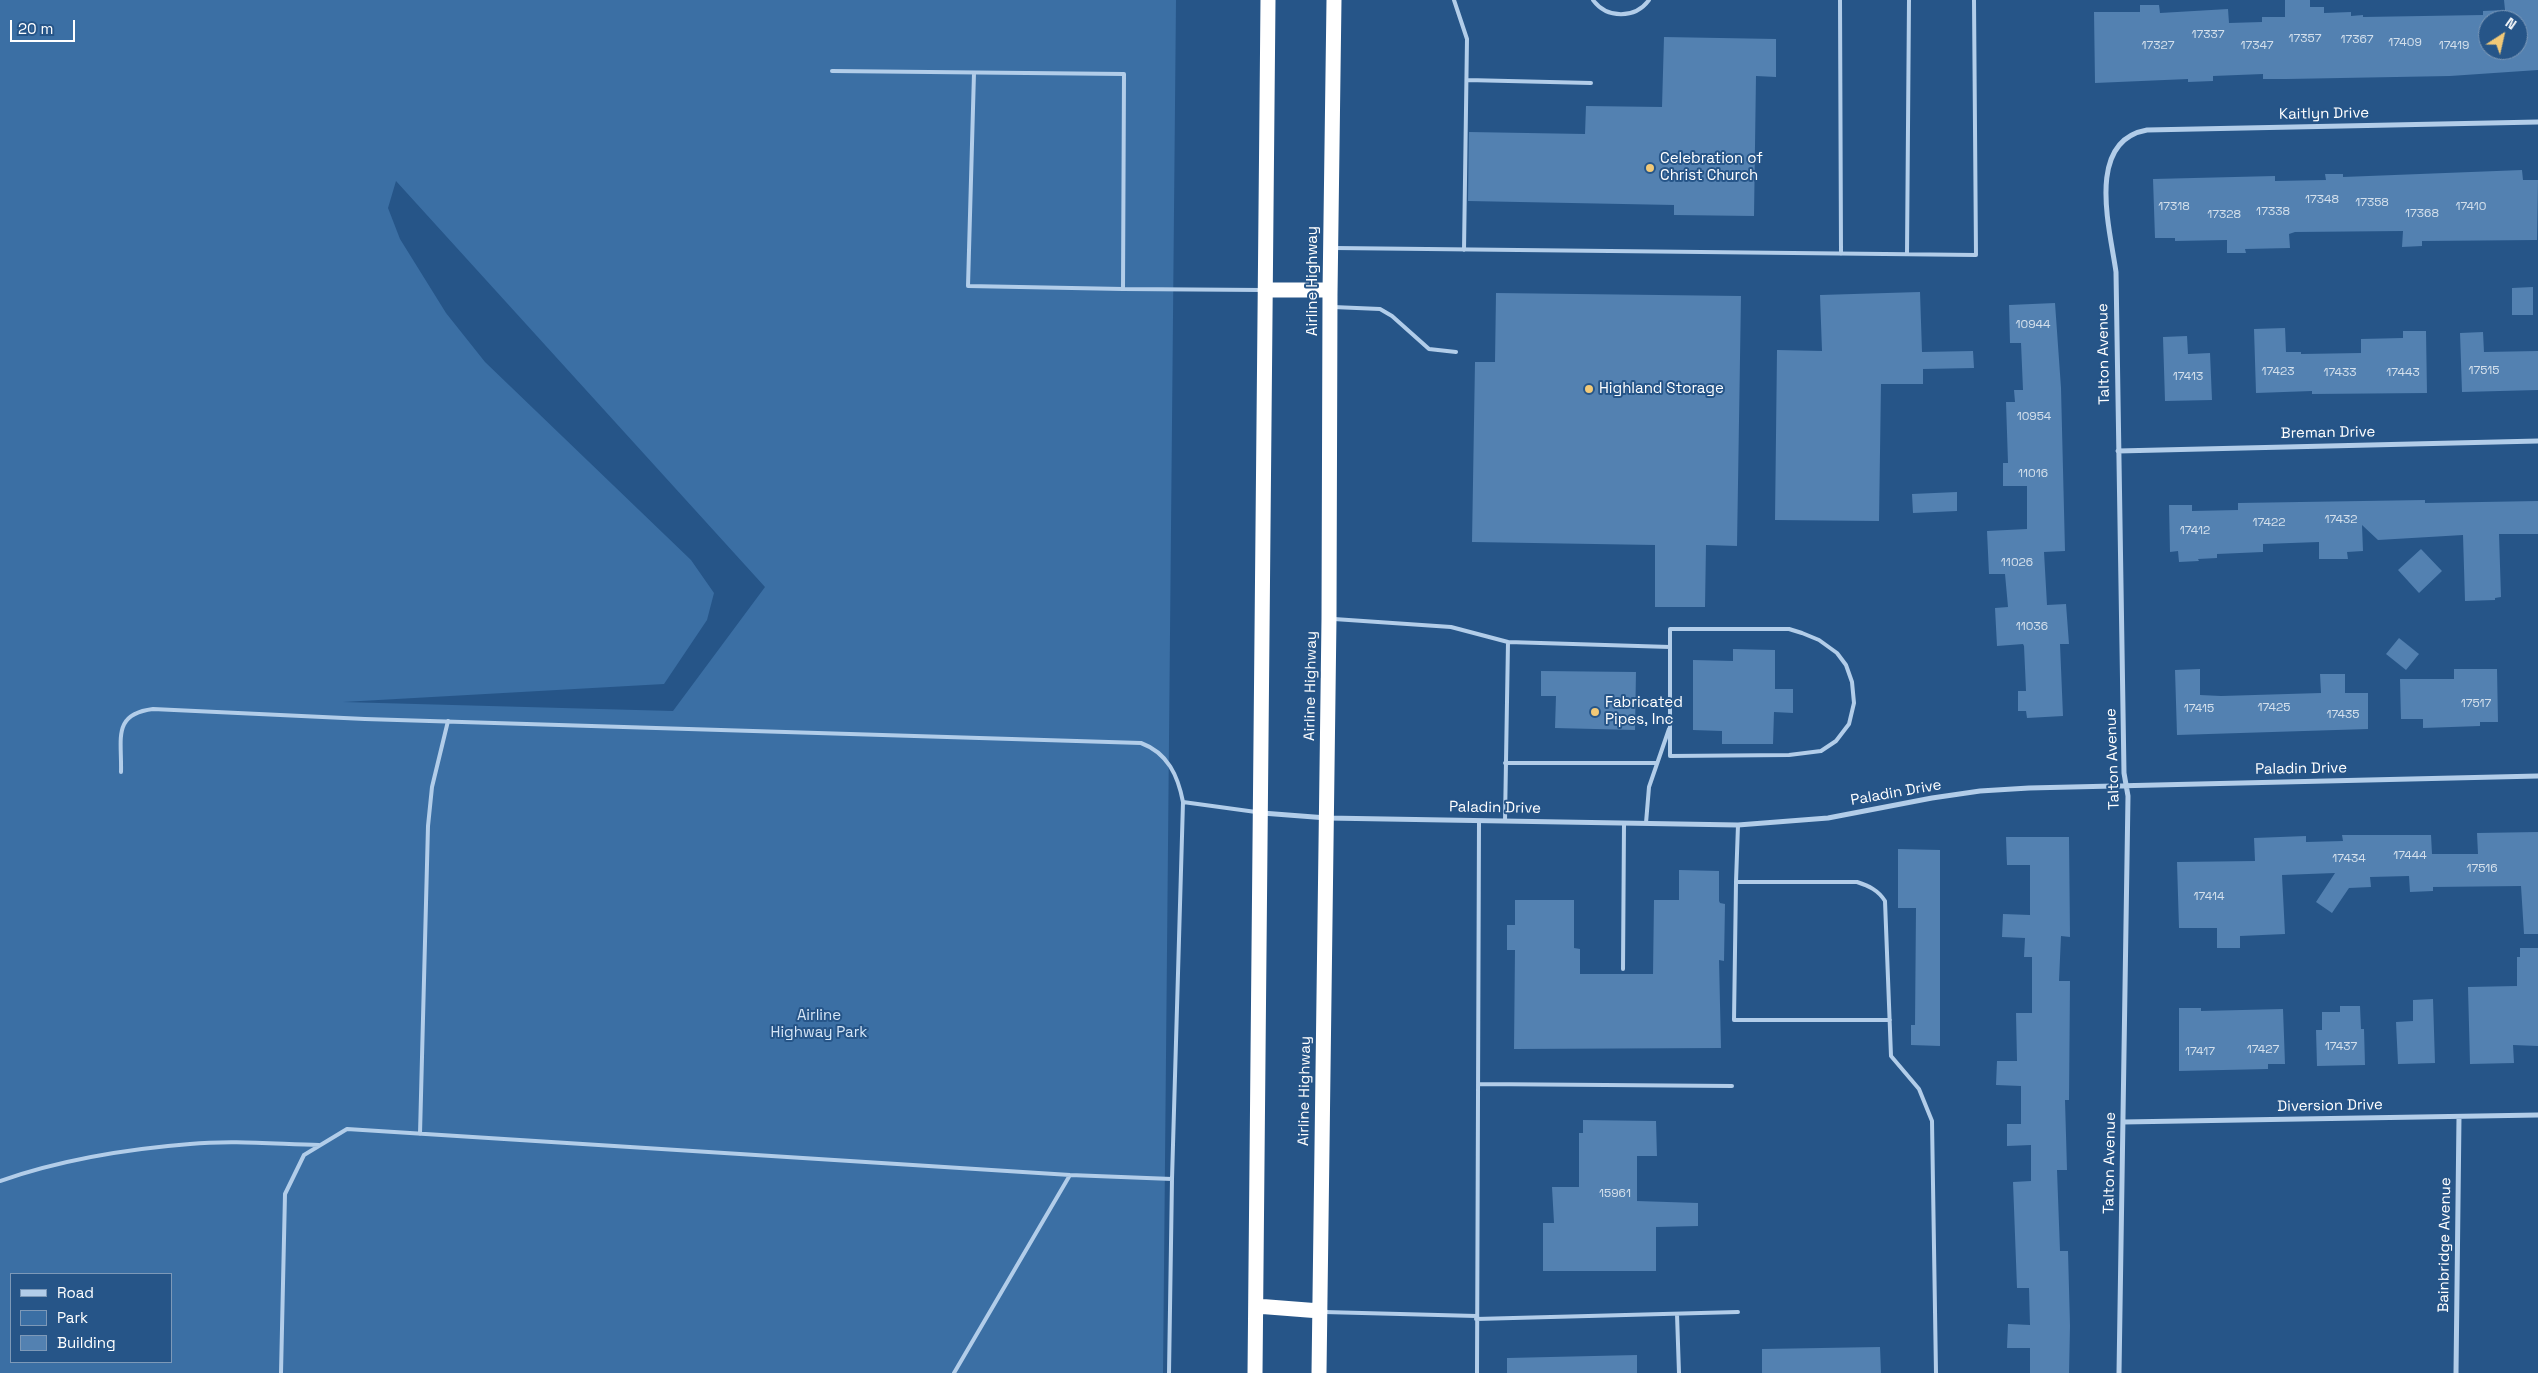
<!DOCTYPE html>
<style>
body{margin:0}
#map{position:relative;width:2538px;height:1373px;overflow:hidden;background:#265588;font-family:"Space Grotesk",sans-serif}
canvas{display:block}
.legend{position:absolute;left:10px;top:1273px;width:162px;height:90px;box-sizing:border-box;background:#265588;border:1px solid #7d99b8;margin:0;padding:6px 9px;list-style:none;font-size:15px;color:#fff}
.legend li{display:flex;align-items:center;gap:10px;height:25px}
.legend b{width:25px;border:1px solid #7d99b8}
.north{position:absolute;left:2478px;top:10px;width:50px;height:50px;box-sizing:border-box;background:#265588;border:1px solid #7d99b8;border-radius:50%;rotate:35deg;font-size:14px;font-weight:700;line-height:20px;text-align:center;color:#fff}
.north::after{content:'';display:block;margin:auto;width:18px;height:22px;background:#f2c977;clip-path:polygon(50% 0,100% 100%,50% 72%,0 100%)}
.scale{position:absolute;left:10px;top:20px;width:65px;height:22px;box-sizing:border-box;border:2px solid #fff;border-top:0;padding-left:6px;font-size:15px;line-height:18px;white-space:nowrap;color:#fff;-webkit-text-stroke:4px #265588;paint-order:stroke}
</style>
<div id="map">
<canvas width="2538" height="1373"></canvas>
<ul class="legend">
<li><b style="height:6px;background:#b2cde9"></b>Road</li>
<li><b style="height:14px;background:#3b6fa4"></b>Park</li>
<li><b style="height:14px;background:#5381b1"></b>Building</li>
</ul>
<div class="north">N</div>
<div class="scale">20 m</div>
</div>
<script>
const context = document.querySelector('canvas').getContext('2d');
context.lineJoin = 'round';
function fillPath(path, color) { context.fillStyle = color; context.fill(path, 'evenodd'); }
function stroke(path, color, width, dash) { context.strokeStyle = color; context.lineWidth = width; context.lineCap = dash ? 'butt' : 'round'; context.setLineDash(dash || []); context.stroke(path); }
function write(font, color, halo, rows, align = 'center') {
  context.font = font + ' "Space Grotesk",sans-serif'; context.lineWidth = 4; context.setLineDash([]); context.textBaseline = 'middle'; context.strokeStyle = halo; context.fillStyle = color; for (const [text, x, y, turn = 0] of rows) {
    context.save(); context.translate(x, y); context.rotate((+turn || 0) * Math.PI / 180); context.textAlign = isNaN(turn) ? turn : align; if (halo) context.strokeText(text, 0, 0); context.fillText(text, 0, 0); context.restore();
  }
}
fillPath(new Path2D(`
 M0 0H1176L1163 1373H0ZM396 181 765 587 673 711 343 702 664 684 707 620 714 593 691 560 485 362 446 313 400 239 388 208ZM11 1274H171V1362H11Z`), '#3b6fa4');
fillPath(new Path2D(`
 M2285 0H2310V7H2324V13L2351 12V16L2363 15V17L2483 15V11L2505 10 2504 0H2538V70L2450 76 2287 79H2263V74L2213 76V81L2188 82V79L2095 83 2094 12H2140V5H2159L2160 13 2228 9 2229 23 2262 22V17H2285ZM2488 20H2518V50H2488Z
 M1664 37 1776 39V77L1756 76 1754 216 1674 215V205L1468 201 1469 132 1585 134 1586 106 1662 107Z
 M2522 170 2523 180H2538L2537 240 2422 241V246L2402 247 2403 231 2295 232 2289 234 2290 248 2245 249 2246 253H2227V240L2175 241V238H2155L2153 179 2275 176V181L2326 180 2325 174H2343V177Z
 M2533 287V315H2512V288Z
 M1920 292 1922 352 1973 351 1974 368 1923 369V384H1881L1879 521 1775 520 1777 350 1822 351 1820 295Z
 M1496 293 1741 296 1737 546 1706 545 1705 607H1655V545L1472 542 1475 362H1495Z
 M2055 303 2061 388 2065 551 2044 552 2047 605 2066 604 2069 644H2060L2063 716 2027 718 2026 711H2018V691H2026L2024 646 2023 644 1997 646 1995 608 2008 607 2005 574H1989L1987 531 2027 529V486H2003V463H2008L2006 402H2015L2014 390H2023L2021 343H2010L2009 305Z
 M2285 328 2286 352H2301V354L2361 353V339L2403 338V331H2426L2427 393 2312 394V391L2256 393 2254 329Z
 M2483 332 2484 352 2538 351V390L2462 392 2460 333Z
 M2187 336 2188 354 2210 353 2212 400 2165 401 2163 337Z
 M1957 492V511L1913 513 1912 494Z
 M2425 500V503L2538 501V534H2499L2501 597 2495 598V600L2465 601 2463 535 2378 540 2362 525 2363 551 2347 552 2348 559H2319V542L2263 544V552L2217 554V558L2198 559 2199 561 2179 562 2178 551 2170 552 2169 505H2192V511L2238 510V503Z
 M2421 549 2442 571 2419 593 2398 570Z
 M2399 638 2419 654 2406 670 2386 654Z
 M1733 649 1775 650V689H1793V713L1774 712 1773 744H1722V731L1693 730V660L1733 661Z
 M2200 669V695L2221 696 2321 693 2320 674H2345V693H2368V729L2177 735 2175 670Z
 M2454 669H2497L2498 722H2480V726L2423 728V719H2401L2400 679H2454Z
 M1541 671 1636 672 1635 730 1555 728 1556 696H1541Z
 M2538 832V934H2524L2521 886 2433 887V891L2410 892 2409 876 2370 877 2371 887 2349 888 2332 913 2316 902 2335 873 2282 875 2285 934 2240 936V948H2217V928H2179L2177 862 2255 861 2254 838 2306 836V842L2343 841 2342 835H2431L2432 854H2478L2477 833Z
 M2006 837H2069L2070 937 2061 936 2059 981H2070L2069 1100H2065L2067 1170H2057L2060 1251H2068L2070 1326 2069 1373H2030V1348H2007L2008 1324 2030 1325 2029 1288H2017L2013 1182 2031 1181V1145L2007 1146V1124H2021V1086L1996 1085 1997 1061H2017L2016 1013H2032V957H2024L2025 938 2002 937 2003 914 2030 915V865H2007Z
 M1898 849 1940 850V1046L1911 1045V1025H1915L1916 908H1898Z
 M1679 870 1719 871V901L1720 903 1725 904 1724 961 1719 960 1721 1048 1514 1049 1515 950H1507V925H1515V900H1574V948L1580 949V974H1653L1654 900H1679Z
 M2520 948H2538V1046L2513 1045 2514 1063 2470 1064 2468 987 2517 986V957H2520Z
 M2433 999 2435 1063 2398 1064 2396 1022 2413 1021V1000Z
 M2340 1006H2360L2361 1029H2364L2365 1065 2317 1066 2316 1030H2322V1012H2340Z
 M2179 1008H2201V1011L2283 1009 2285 1064H2268V1069L2179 1071Z
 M1583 1120 1656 1121 1657 1156H1637V1201L1698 1203V1226L1656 1227V1271H1543V1223H1554L1552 1187H1579V1133H1583Z
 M1880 1347 1881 1373H1762V1349Z
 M1637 1355V1373H1507V1358Z`), '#5381b1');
stroke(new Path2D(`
 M1454 0 1467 39 1464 250
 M1593 0C1607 19 1635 19 1649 0
 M1840 0 1841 254
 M832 71 1124 74 1123 289 1262 290
 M974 73 968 286 1123 289
 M1467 80 1591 83
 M1335 248 1976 255 1974 0
 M1907 254 1909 0
 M1333 307 1380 309 1392 316 1429 349 1456 352
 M1334 619 1451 627 1508 642 1505 821
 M1670 629H1789L1802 633 1819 640 1837 653 1846 665 1852 682 1854 703 1849 724 1836 741 1821 751 1789 755 1670 756Z
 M1508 642 1670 647
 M1505 763H1657
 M121 772C122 739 112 714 153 709L365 719 1141 743C1168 753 1178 776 1183 802
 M1646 823 1649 787 1669 729
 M1738 825 1736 882H1857C1869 886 1878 890 1885 901L1891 1056 1919 1089 1932 1121 1936 1373
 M1736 882 1734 1020H1890
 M1623 969 1624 823
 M1478 1084 1732 1086
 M420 1134 428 826 432 787 448 721
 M0 1181C60 1160 126 1149 190 1144 232 1140 276 1144 319 1145
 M1324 1312 1476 1316
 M1677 1314 1679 1373
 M1476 1319 1738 1312
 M281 1373 285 1194 304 1155 347 1129 1070 1175 1172 1179 1183 802 1256 812
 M954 1373 1070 1175
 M1169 1373 1172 1179
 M1477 1373 1479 821`), '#b2cde9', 4);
stroke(new Path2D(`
 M2118 451 2538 441
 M1262 813 1327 818 1738 825 1828 818 1932 798 1980 791 2029 788 2538 776
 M2123 1122 2538 1115
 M2119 1373 2128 796 2124 773 2116 272C2110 229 2085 141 2147 130L2538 122
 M2456 1373 2459 1117`), '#b2cde9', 5);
stroke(new Path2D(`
 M1265 290H1330
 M1256 1306 1320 1311
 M1255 1373 1268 0
 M1319 1373 1329 619 1330 294 1334 0`), '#fff', 15);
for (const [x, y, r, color] of [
 [1650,168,5,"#f2c977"],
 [1589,389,5,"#f2c977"],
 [1595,712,5,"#f2c977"]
]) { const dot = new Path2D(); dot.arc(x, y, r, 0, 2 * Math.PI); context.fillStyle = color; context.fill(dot); stroke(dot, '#265588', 2); }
write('12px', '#d4e0ec', null, [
 ["17337",2208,35],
 ["17357",2305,39],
 ["17367",2357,40],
 ["17409",2405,43],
 ["17327",2158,46],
 ["17347",2257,46],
 ["17419",2454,46],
 ["17348",2322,200],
 ["17358",2372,203],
 ["17318",2174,207],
 ["17410",2471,207],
 ["17338",2273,212],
 ["17368",2422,214],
 ["17328",2224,215],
 ["10944",2033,325],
 ["17515",2484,371],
 ["17423",2278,372],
 ["17433",2340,373],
 ["17443",2403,373],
 ["17413",2188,377],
 ["10954",2034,417],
 ["11016",2033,474],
 ["17432",2341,520],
 ["17422",2269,523],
 ["17412",2195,531],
 ["11026",2017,563],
 ["11036",2032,627],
 ["17517",2476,704],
 ["17425",2274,708],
 ["17415",2199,709],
 ["17435",2343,715],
 ["17444",2410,856],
 ["17434",2349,859],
 ["17516",2482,869],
 ["17414",2209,897],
 ["17437",2341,1047],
 ["17427",2263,1050],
 ["17417",2200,1052],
 ["15961",1615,1194]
]);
write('15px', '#fff', '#265588', [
 ["Kaitlyn Drive",2324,114,-1],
 ["Airline Highway",1313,281,-90],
 ["Talton Avenue",2104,354,-91],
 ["Breman Drive",2328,433,-1],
 ["Airline Highway",1311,686,-89],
 ["Talton Avenue",2113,759,-92],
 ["Paladin Drive",2301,769,-1],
 ["Paladin Drive",1896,793,-10],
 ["Paladin Drive",1495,808,1],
 ["Airline Highway",1305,1091,-89],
 ["Diversion Drive",2330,1106,-1],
 ["Talton Avenue",2110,1163,-89],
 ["Bainbridge Avenue",2445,1245,-89]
]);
write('15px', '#fff', '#265588', [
 ["Celebration of",1660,159],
 ["Christ Church",1660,176],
 ["Highland Storage",1599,389],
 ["Fabricated",1605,703],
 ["Pipes, Inc",1605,720]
], 'left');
write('15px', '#d6e6f7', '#265588', [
 ["Airline",819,1016],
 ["Highway Park",819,1033]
]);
</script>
